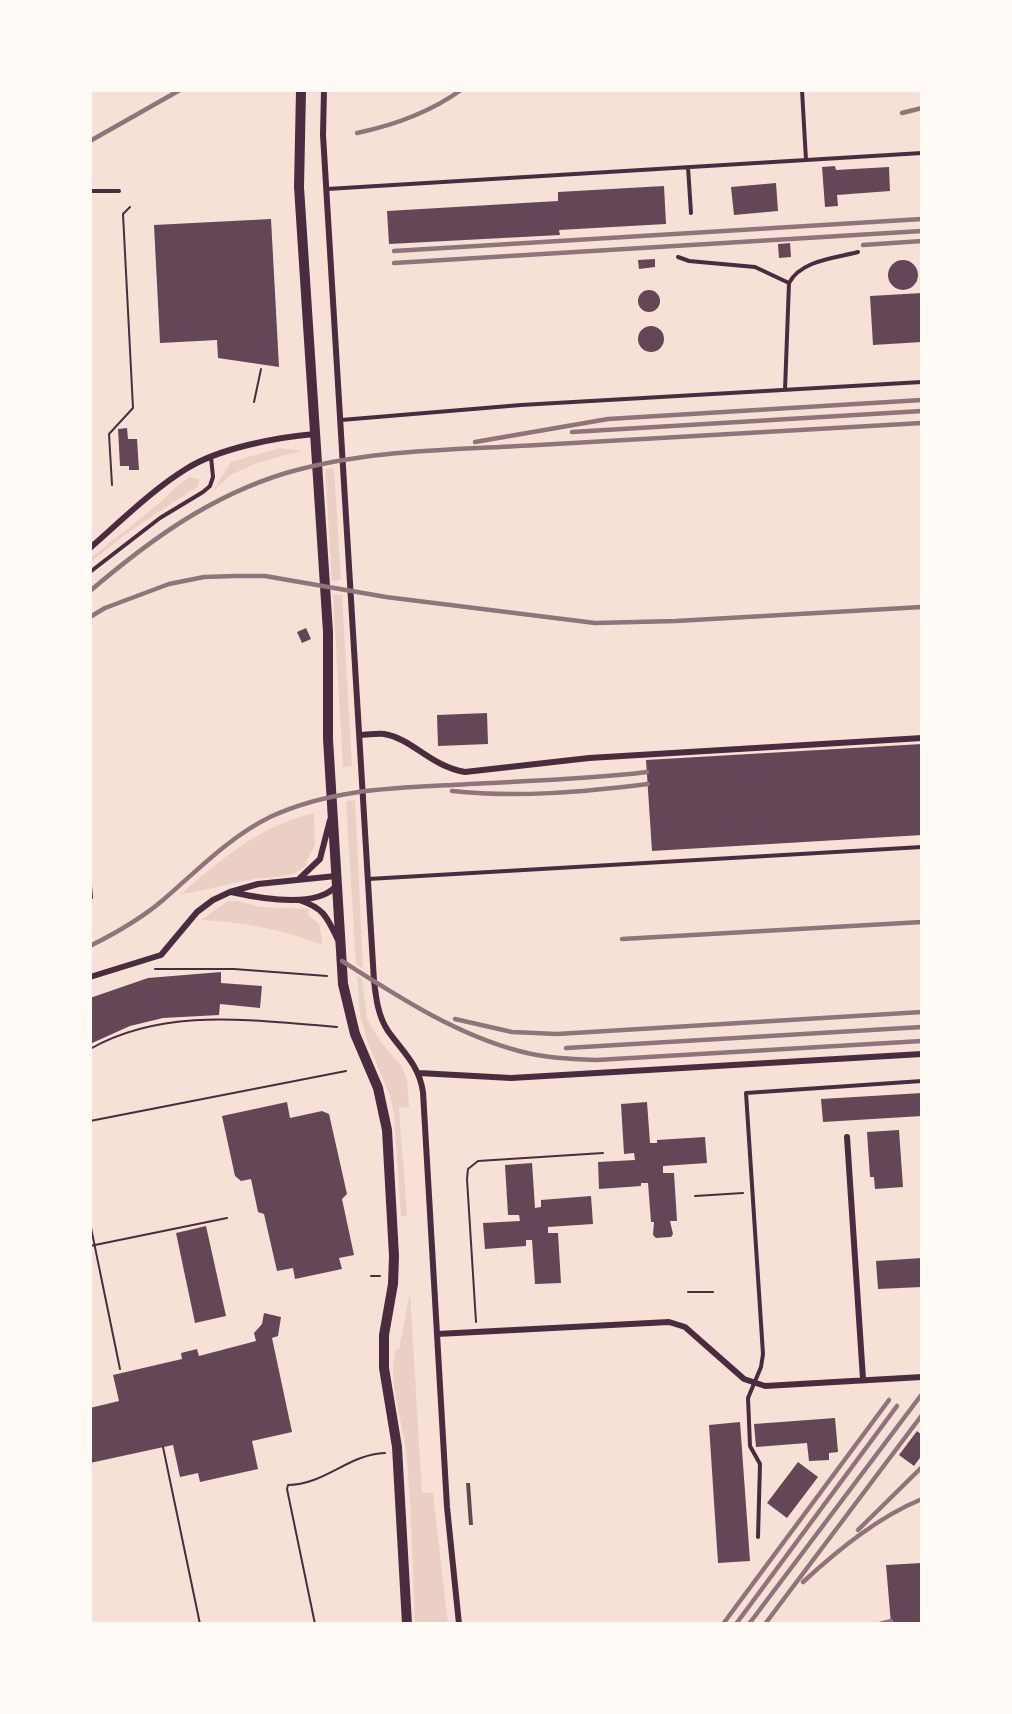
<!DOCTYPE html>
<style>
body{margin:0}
#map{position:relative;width:1012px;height:1714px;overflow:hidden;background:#f7e1d7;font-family:"Exo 2",sans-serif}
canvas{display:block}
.frame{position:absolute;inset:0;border:92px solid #fffaf5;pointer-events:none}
</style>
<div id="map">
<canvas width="1012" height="1714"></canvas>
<div class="frame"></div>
</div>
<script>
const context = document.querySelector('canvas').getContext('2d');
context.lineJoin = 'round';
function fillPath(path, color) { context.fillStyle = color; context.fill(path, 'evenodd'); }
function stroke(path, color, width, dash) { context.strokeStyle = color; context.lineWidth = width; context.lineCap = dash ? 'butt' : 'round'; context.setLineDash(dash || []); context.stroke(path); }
fillPath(new Path2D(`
 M280 448 301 451 260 462 232 474 213 491 231 462Z
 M334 468 341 580 332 581 325 469Z
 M190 477 199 479 198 486 123 536 90 563V559C113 539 138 521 161 502 171 493 177 484 190 477Z
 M333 595H342L352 766 343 767Z
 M354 800H355L363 968 356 964 346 801Z
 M314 813 315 845 306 862 307 865C292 880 268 876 249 880 226 884 204 891 181 894 221 859 261 825 314 813Z
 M228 901H239L260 907 309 909 308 915 319 924 323 945C283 930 244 922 201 920Z
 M357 976 362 979 367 1019 383 1045 401 1065 407 1079 409 1107 399 1108 407 1216H401L394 1114 390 1096 368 1043 360 1015Z
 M410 1292 422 1493H433L448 1624H415C412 1564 412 1503 405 1444 401 1413 387 1380 396 1349H399Z`), '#ebcfc5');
fillPath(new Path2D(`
 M835 166 836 170 889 167 890 191 837 195 838 206 825 207 822 167Z
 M776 183 778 211 734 215 731 187Z
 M664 186 666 224 559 230 560 235 389 244 387 211 558 201V192Z
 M271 219 279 367 218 358 217 340 160 343 154 225Z
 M790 243 791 257 779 258 778 244Z
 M655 259V267L639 269 638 260Z
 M888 275a15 15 0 1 1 30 0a15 15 0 1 1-30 0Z
 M638 301a11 11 0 1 1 22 0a11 11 0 1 1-22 0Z
 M922 293V342L873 345 870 296Z
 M638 339a13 13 0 1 1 26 0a13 13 0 1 1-26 0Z
 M127 428 128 439H137L139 470H129V466H120L118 429Z
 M306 628 311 639 302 643 297 632Z
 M487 713 488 744 438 746 437 715Z
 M922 744V835L652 851 646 760Z
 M221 972V983L262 986 260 1008 220 1004 219 1015 163 1018 130 1026 90 1044V998L148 978Z
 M922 1093V1116L823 1122 821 1099Z
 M287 1102 290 1118 322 1111 329 1114 347 1194 342 1199 354 1255 339 1258 342 1269 295 1279 293 1268 277 1271 264 1214 258 1212 251 1179 241 1181 235 1176 222 1116Z
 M647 1102 650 1143H657V1140L705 1137 707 1163 663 1166V1173H674L677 1221H670L673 1234 671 1237 656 1238 653 1235 654 1222H651L648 1183H641V1186L599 1189 598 1162 635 1160 634 1153 624 1154 621 1104Z
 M899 1130 903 1187 875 1189 874 1177H870L867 1132Z
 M532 1163 535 1208 541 1207V1200L591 1196 593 1224 548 1227V1233H558L561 1283 535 1284 532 1240H526V1246L485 1249 483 1223 520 1221 519 1215H508L505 1165Z
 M206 1226 226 1316 195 1323 176 1233Z
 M922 1258V1287L878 1289 876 1261Z
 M264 1313 281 1317 278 1336 272 1338 292 1432 252 1441 258 1469 200 1482 198 1473 180 1477 173 1445 90 1463V1408L119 1401 113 1375 182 1359 181 1353 197 1349 199 1356 256 1341 254 1333 262 1324Z
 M835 1418 838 1452 829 1453V1460L809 1461 807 1443 756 1447 754 1424Z
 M740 1422 750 1561 718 1563 709 1425Z
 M917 1431 922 1435V1455L914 1466 899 1455Z
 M798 1462 818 1477 787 1518 767 1503Z
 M466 1483H470L473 1525H469Z
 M922 1563V1624H891L886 1565Z`), '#644757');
stroke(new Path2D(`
 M254 402 261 369
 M112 485 109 434 133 408 123 214 130 207
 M90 872 92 898
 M155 969H234L327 976
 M90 1049C166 1006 254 1021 337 1027
 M90 1121 346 1071
 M695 1196 743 1193
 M90 1223 120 1369
 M90 1246 227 1218
 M371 1276H380
 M688 1292H713
 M476 1322 467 1179 468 1169 478 1161 603 1153
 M163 1447 200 1624
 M315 1624 287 1489 288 1485C324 1485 349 1454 385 1453`), '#4a2c40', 2);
stroke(new Path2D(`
 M802 90 806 160
 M688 167 691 213
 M327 189 922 153
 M90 191H119
 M678 257 689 261 755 267 789 283
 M785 390 789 283C801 260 836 258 858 252
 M341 420 521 405 922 382
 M90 572 160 518 203 492 210 486 213 477 211 457
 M368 879 922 847
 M758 1537 760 1464 750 1446 748 1398 761 1367 763 1354 746 1093 922 1081`), '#4a2c40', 4);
stroke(new Path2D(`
 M324 90 323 135 374 981C376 998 378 1016 388 1031 403 1052 419 1065 423 1092L447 1507 459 1624
 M90 548C121 521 152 490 186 469 219 448 278 437 315 434
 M360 735C368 735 376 733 384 734 413 739 430 766 465 772L589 758 922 738
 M300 878 320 859 330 820
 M231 892C258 898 316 909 336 886
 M299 900C324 908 327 917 338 940
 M90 977 161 955 197 912 213 900 230 892 258 884 336 876
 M419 1073 511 1078 922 1054
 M847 1137 863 1379
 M437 1334 669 1322 685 1327 744 1379 765 1386 922 1377`), '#4a2c40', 6);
stroke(new Path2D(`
 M301 90 299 187 328 632V739L343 984 355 1034 378 1088 387 1130 394 1256 393 1284 384 1335V1368L397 1447 407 1624`), '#4a2c40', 10);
stroke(new Path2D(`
 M902 113 922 108
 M357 133C395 125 429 113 461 90
 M90 141 180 90
 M863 245 922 241
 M394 251 922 219
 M394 263 922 231
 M572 432 922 411
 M475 442 608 419 922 400
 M90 591C150 540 210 496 286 473 367 449 455 450 538 445 666 438 794 430 922 423
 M90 617 105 608 169 584 204 577 235 576H265L386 597 595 623 676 621 922 607
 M452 791C516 798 584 792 648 784
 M622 939 922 922
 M90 946C116 933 141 919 163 900 198 870 228 838 270 817 328 790 389 788 452 785 517 781 582 780 647 772
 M342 961C397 996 455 1034 519 1051 544 1058 571 1059 597 1060L922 1041
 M455 1019 512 1032 557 1034 922 1012
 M566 1048 922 1027
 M858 1530 922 1467
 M803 1582C838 1550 878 1517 922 1499
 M723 1624 889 1400
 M736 1624 897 1406
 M749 1624 922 1394
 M765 1624 922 1415
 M880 1624 891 1621`), '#8f747c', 4.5);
</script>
